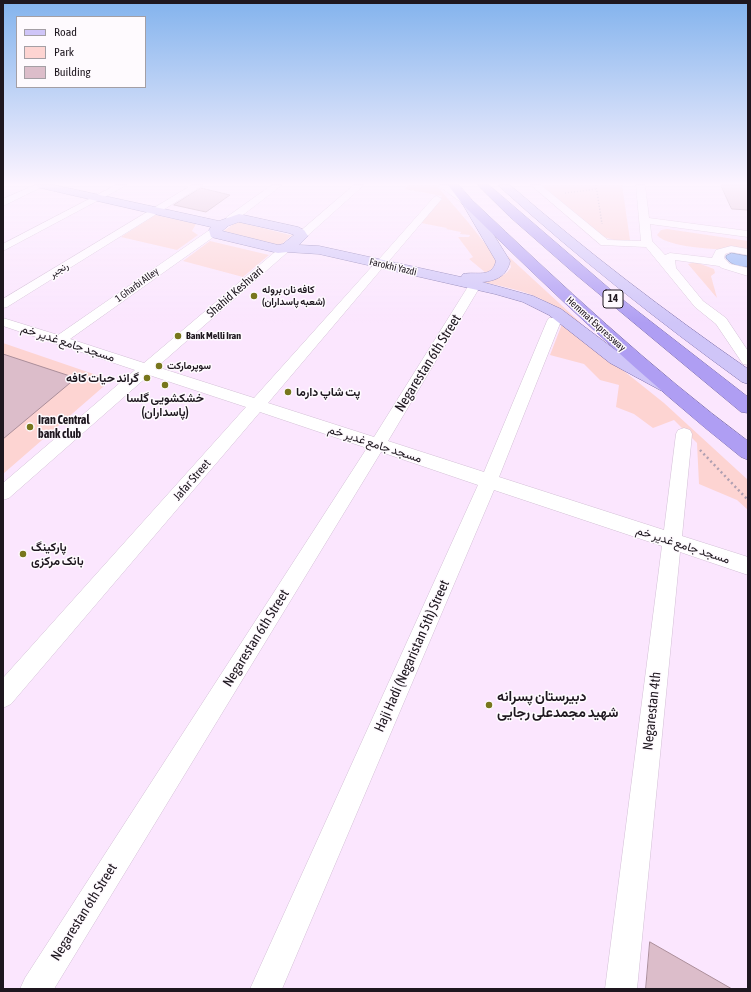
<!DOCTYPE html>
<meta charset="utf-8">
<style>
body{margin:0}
#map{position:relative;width:751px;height:992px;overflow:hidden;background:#fbe6fe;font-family:"Asap Condensed",sans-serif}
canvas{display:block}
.frame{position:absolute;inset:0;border:4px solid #1e171f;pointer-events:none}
.legend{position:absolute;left:16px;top:16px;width:130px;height:72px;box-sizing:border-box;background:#fefafe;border:1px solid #a49fa5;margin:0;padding:5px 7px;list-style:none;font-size:12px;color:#1e171f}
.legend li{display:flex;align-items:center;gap:8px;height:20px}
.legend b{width:20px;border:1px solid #a49fa5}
</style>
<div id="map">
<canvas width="751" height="992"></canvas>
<div class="frame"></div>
<ul class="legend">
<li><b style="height:5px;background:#cfc5f8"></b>Road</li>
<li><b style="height:11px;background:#fdd4d2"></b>Park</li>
<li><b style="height:11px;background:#dcbdca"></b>Building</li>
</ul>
</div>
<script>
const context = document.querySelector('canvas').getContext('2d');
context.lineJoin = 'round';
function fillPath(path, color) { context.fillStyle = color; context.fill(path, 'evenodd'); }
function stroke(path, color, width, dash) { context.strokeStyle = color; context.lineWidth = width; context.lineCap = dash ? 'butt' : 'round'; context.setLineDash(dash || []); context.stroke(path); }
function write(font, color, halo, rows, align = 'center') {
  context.font = font + ' "Asap Condensed",Vazirmatn,sans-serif'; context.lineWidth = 3; context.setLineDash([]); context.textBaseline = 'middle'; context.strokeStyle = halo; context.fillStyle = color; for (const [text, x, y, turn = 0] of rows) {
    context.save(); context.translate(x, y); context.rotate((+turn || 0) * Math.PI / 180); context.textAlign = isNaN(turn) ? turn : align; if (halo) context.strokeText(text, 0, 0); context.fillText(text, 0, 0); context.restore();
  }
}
fillPath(new Path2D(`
 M408 185H436L468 222 499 261 495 268 486 273 469 259 473 257 458 237H469L470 235 460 234 461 232 446 229 447 228 421 223 442 196 405 189Z
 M533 185H622L630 240 621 242 586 232Z
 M155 215 196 224 192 231 198 235 177 250 121 237Z
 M238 222 290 235H292L282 244 278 245 224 231 235 223Z
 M667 229 748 241V250C730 250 668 249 657 235L661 230Z
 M210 241 269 255 243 277 183 261Z
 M508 256 609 349C587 332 564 310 539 298 519 289 497 285 476 281 488 279 504 280 511 267Z
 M692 263H698L714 269 715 273 711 276 717 298 688 264Z
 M562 324 579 335 664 403 748 480V510L737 500 699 484 697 443 674 420 653 428 634 414 616 407 619 385 600 380 584 364 550 355Z
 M3 343 111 380 3 474Z`), '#fdd4d2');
const water = new Path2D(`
 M732 253 748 256V267C739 267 731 265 726 258V256Z`);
fillPath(water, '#8db1f5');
stroke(water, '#6c83b5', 1);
const building = new Path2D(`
 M721 185H748V210L732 209Z
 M201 188 230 195 206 212 174 205Z
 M3 354 76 378 3 439Z
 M650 942 732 989H646Z`);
fillPath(building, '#dcbdca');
stroke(building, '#ab8e9a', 1);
const minor = new Path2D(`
 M35 185H46L3 206V199Z
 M116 185H127L3 251V244Z
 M192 185H203L7 307 3 308V299Z
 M272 185H282L235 221H227L226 219 227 217Z
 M354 185H364L305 238H297L296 236 297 234Z
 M439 185H448L473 203 468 206 465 205 440 187Z
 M531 185H541L608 240 641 241 636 185H645L649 218 748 231V237L650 224 652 241 665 255 670 253 712 258 716 250 731 246 748 249V255L731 252 725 254 724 258 730 264 748 268V276L722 268 719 266 675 260 676 268 703 301 726 318 748 351V365L743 364 716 324 695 307 646 247 601 245Z
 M437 196 442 199 440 201 389 261 385 262 386 264 384 266 268 403 374 437 469 285 471 282H479L481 285 388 441 484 472 547 321 549 318H559L561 321 499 477 664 530 676 434 678 430 684 428 690 430 692 434 682 536 748 557V575L680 552 637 989H605L662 546 494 490 282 989H250L478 485 381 452 54 989H20L25 978 367 448 260 412 11 704 3 708V678L246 407 149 375 9 498 3 500V483L135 370 3 326V318L58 335 211 229H219L220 231 219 233 70 339 144 363 282 246H290L292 248 290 250 157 367 254 398 376 262 380 261 379 259 381 257 434 197Z`);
const major = new Path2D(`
 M36 185H54L219 221 239 214 298 227 304 230 308 236 299 245 319 246 461 277 463 274C476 271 492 279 496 261L462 203 464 200H472L510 261C507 276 496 281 482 282L533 296 561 309 622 355 672 382 675 386 672 390 666 392 660 390 610 363 549 315 523 302 495 294 319 254 287 252 278 253 211 237 209 230 211 227 41 188 37 187ZM239 222 289 233 294 235 283 244 278 245 222 231 228 226Z
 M499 185H510C586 251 666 312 748 369V384L742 382C658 321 577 257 500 187Z`);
const highway = new Path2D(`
 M448 185H459L472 200C561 284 650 368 748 441V460L741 457C643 379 553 293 464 206Z
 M478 185H489L618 296 748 397V413L741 412 575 274 510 217Z`);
stroke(minor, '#d3bfd6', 1);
stroke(major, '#7c6fa9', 1);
stroke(highway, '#7c6fa9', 1);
stroke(new Path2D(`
 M596 185 602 224
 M565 193 597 189`), '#af9fb1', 1.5, [1, 2]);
stroke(new Path2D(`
 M700 450 748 500`), '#af9fb1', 2.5, [2, 3]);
fillPath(minor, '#fff');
fillPath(major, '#cfc5f8');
fillPath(highway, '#af9ef3');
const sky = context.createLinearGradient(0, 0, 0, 323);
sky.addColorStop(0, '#83b3ed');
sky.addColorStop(0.57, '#fdf4ff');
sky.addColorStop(1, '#fdf4ff00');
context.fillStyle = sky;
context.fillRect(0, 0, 751, 323);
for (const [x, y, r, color] of [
 [254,296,4,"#77761c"],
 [178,336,4,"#77761c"],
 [159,366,4,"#77761c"],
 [147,378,4,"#77761c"],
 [165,385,4,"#77761c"],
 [288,392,4,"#77761c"],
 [30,427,4,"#77761c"],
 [23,554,4,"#77761c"],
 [489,705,4,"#77761c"]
]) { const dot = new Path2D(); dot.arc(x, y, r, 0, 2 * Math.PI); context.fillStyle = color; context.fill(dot); stroke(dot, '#fefafe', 1.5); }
write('10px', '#1e171f', '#fefafe', [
 ["Farokhi Yazdi",393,267,13],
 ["رنجبر",59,270,-32],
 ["1 Gharbi Alley",137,285,-36],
 ["Hemmat Expressway",596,324,42]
]);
write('bold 10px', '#1e171f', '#fefafe', [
 ["کافه نان بروله",262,290],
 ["(شعبه پاسداران)",262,302],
 ["Bank Melli Iran",186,336],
 ["سوپرمارکت",167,366]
], 'left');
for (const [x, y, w] of [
 [613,299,20]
]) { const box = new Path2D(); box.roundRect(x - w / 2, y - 9, w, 18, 3); context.fillStyle = '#fefafe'; context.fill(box); stroke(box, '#1e171f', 1); }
write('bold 11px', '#1e171f', null, [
 ["14",613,299]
]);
write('12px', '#1e171f', '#fefafe', [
 ["Shahid Keshvari",235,292,-41],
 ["مسجد جامع غدیر خم",68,343,18],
 ["مسجد جامع غدیر خم",375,444,18],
 ["Jafar Street",192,480,-49],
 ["مسجد جامع غدیر خم",683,545,18]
]);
write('bold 12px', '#1e171f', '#fefafe', [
 ["گراند حیات کافه",139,378,"right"],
 ["پت شاپ دارما",296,392],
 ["خشکشویی گلسا",165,398,"center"],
 ["(پاسداران)",165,412,"center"],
 ["Iran Central",38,420],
 ["bank club",38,434],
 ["پارکینگ",31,547],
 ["بانک مرکزی",31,561]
], 'left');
write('14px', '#1e171f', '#fefafe', [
 ["Negarestan 6th Street",428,363,-58],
 ["Negarestan 6th Street",256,638,-58],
 ["Haji Hadi (Negaristan 5th) Street",412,656,-66],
 ["Negarestan 4th",652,711,-84],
 ["Negarestan 6th Street",84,912,-58]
]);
write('bold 14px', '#1e171f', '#fefafe', [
 ["دبیرستان پسرانه",497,697],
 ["شهید مجمدعلی رجایی",497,713]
], 'left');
</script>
